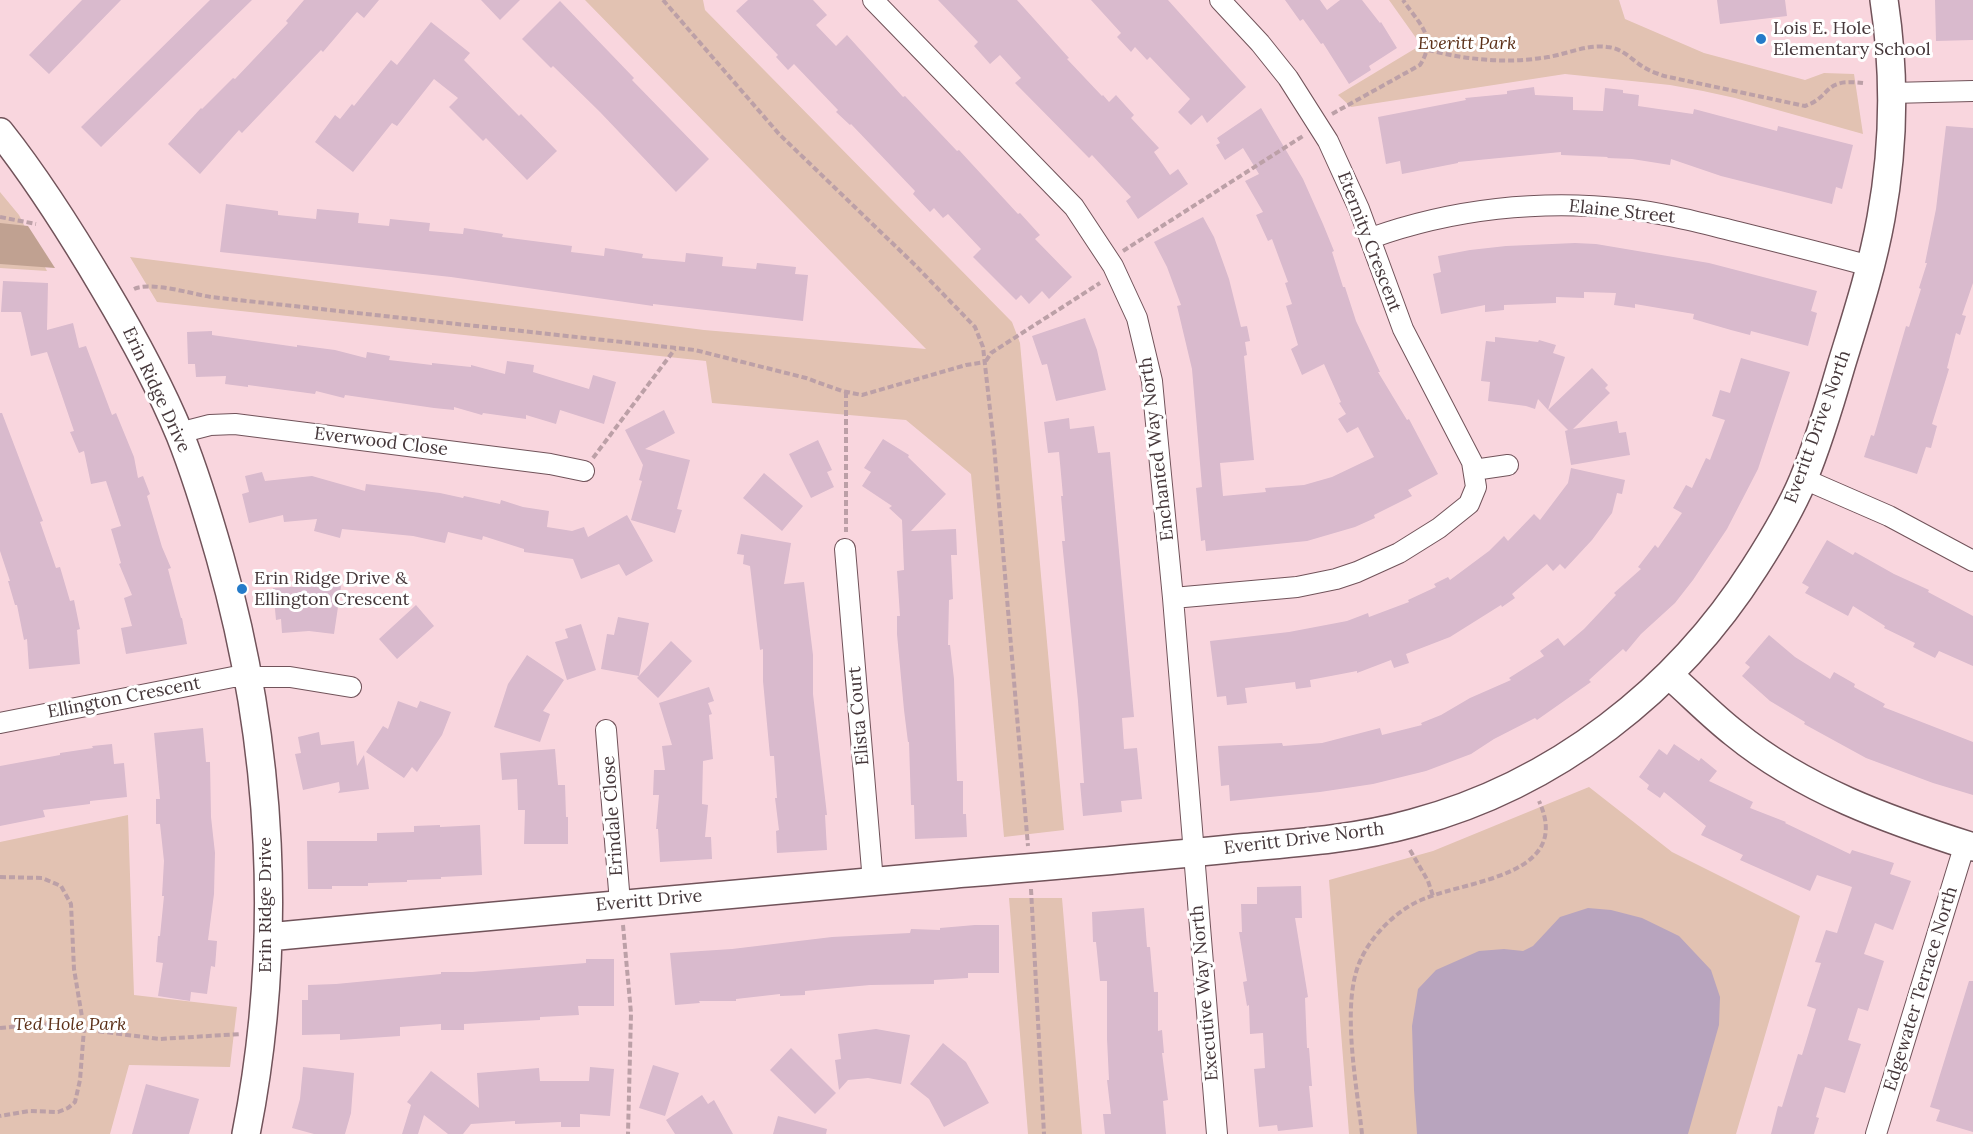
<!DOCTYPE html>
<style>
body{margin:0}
canvas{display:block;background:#f9d6de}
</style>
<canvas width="1973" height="1134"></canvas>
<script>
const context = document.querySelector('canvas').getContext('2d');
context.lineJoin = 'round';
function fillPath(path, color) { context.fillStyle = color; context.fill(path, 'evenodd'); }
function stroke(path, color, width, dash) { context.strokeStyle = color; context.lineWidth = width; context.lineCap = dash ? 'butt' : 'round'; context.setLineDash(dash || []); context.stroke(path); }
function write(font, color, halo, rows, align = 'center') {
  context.font = font + ' Lora,serif'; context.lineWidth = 6; context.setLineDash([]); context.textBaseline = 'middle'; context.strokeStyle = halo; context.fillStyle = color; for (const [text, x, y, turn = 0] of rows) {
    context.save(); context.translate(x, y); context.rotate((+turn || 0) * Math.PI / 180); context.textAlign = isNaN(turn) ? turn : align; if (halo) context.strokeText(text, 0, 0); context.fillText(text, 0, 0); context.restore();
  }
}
fillPath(new Path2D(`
 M585 0H703L705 10 1012 322 1020 343 1064 830 1004 837 971 474 906 420 712 403 706 361 157 302 130 257 704 330 926 349Z
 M1389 0H1619L1625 19 1704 53 1805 80 1824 73 1854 74 1863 134 1735 98 1703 91 1670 85 1565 74 1351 107 1338 95 1421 45Z
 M0 192 19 215 47 271 0 268Z
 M1589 787 1672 852 1800 916 1736 1134H1349L1329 880 1433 851Z
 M128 815 134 995 237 1007 230 1067 129 1065 110 1134H0V842Z
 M1009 898H1062L1082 1134H1028Z`), '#e2c2b2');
fillPath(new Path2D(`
 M0 223 28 226 55 268 0 264Z`), '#c0a191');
fillPath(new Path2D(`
 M1588 908 1611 910 1642 918 1679 936 1711 970 1720 997 1719 1025 1688 1134H1417L1414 1090 1412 1026 1418 989 1436 970 1479 951 1504 949 1523 951 1533 946 1560 917Z`), '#b8a4be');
fillPath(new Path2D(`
 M82 0H121L49 74 29 55Z
 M210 0H252L101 147 81 127Z
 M304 0H379L364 18 357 12 323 52 321 50 242 133 239 130 200 174 168 144 201 108 202 109 233 78 235 79 288 23 286 21Z
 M481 0H520L500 20Z
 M748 0H813L827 15 816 25 836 46 847 35 903 97 905 96 957 151 959 150 1018 214 1020 213 1040 235 1035 239 1072 277 1049 299 1042 291 1029 304 1021 295 1016 300 973 257 981 249 948 214 943 218 934 208 930 212 913 194 915 191 851 124 850 125 836 112 838 110 794 64 788 70 776 57 778 55 736 11Z
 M938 0H1017L1069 58 1067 59 1102 96 1103 95 1109 102 1116 95 1134 115 1131 118 1159 148 1154 152 1170 175 1178 169 1188 184 1138 219 1126 201 1131 197 1092 155 1089 158 1015 83 1021 78 1000 55 990 64 974 46 978 42Z
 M1091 0H1168L1246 87 1207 123 1202 115 1191 125 1178 112 1190 99 1150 57 1147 60 1135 47 1131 52 1117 37 1121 33Z
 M1285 0H1320L1327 10 1340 0H1362L1380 23 1381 22 1397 48 1369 66 1371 70 1349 84 1323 43 1321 44 1303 19 1300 21Z
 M1717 0H1785L1787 16 1720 24Z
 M1935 0H1973V40L1936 41Z
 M560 1 634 78 632 80 709 159 676 192 600 112 553 66 551 68 522 39Z
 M431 22 470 53 464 60 519 116 521 114 557 151 527 180 486 138 483 141 449 107 458 98 434 79 397 126 392 123 353 172 315 142 335 115 340 119 352 104 354 106 391 60 397 65Z
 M1534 87 1535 95 1573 97V110L1603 111 1605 88 1623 90V93L1639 95 1638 106 1693 114 1694 109 1777 131 1778 126 1853 145 1842 189 1836 187 1832 204 1721 176 1671 159 1670 165 1632 159 1607 158 1608 157 1561 155V152L1458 162V163L1402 174 1400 161 1386 164 1378 117 1466 100 1465 98 1507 94V91Z
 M1261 108 1303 179 1323 224 1334 251 1332 252 1343 287H1345L1356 321 1380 372H1378L1407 420 1409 419 1438 474 1408 490 1412 496 1374 515 1375 518 1355 527 1307 541 1206 551 1205 540 1201 541 1196 488 1202 487 1192 369 1177 306 1181 305 1167 267 1154 242 1203 217 1214 237 1229 279 1241 327 1247 326 1250 341 1245 342 1247 355 1244 356 1254 460 1220 463 1223 496 1266 492 1265 488 1304 485 1332 477 1374 457 1358 427 1347 433 1338 419 1346 414 1339 403 1341 402 1324 364 1302 375 1291 349 1298 345 1286 306 1292 304 1285 283 1288 282 1272 239 1268 241 1256 215 1263 212 1245 181 1259 174 1243 148 1225 160 1216 145 1220 143 1217 138Z
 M1946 126 1973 128V283L1962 315 1966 316 1960 335 1956 333 1947 368 1949 369 1932 424 1937 426 1931 448 1926 447 1917 474 1864 457 1871 435 1874 436 1906 326 1909 327 1921 289 1919 288 1927 263H1925L1936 209Z
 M226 204 278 211V215L316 219 317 209 359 213 358 223 389 226 390 219 430 223 429 231 463 234 464 228 503 234 502 237 572 246 571 252 604 256 605 248 643 254 642 258 685 262 686 253 723 257 722 266 756 269 757 263 796 267 795 274 808 275 803 321 653 304V306L451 277 220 252Z
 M1575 243 1596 244 1709 263 1817 291 1811 311 1817 313 1808 346 1751 331 1750 335 1731 330 1693 319 1694 314 1635 304V308L1614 305 1616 293 1584 292V298L1556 297V303L1504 305V310L1485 312V305L1441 314 1433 274 1441 272 1438 256 1470 250 1506 246Z
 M3 281 48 283 47 330 73 323 79 348 86 346 112 415 116 413 134 457 138 478 143 476 150 494 147 496 162 547 171 568 168 569 181 618H182L187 644 126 654 121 628 132 626 124 598 132 595 119 564 121 563 111 529 121 526 106 481 91 484 84 451 79 453 70 432 74 431 47 352 31 356 21 312H1Z
 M1085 318 1097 350 1106 390 1056 401 1047 364 1042 365 1032 336Z
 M212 331V335L297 347V345L335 350 366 358 367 352 390 356 389 360 432 365V363L471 367V365L505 374 507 361 534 365 533 372 589 389 593 375 616 382 604 424 560 410 556 424 526 415V419L483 413 482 415 454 407V410L434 408 345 395 344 398 316 391 315 394 248 385V387L225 384 226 376 196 377 195 364H188L187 332Z
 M1495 337 1538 342 1539 340 1556 345 1553 353 1565 357 1548 410 1538 399 1535 409 1526 406 1488 401 1490 382 1481 381 1486 341 1495 342Z
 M1741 358 1790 372 1758 469 1727 529 1693 580 1675 603 1641 634 1626 652 1623 649 1589 680 1591 682 1537 720 1535 718 1494 739 1471 754 1426 771 1373 784 1320 792 1230 801 1229 785 1221 786 1218 746 1282 743 1283 746 1322 743 1380 728 1382 735 1422 725 1421 723 1441 715 1470 698 1511 680 1509 678 1544 656 1540 651 1558 638 1564 646 1584 629 1616 595 1614 593 1641 569 1638 567 1655 545 1658 548 1682 513 1673 508 1686 485 1692 488 1706 458 1710 460 1725 420 1712 416 1720 390 1730 393Z
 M1592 368 1608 385 1605 388 1610 393 1573 429 1617 421 1619 433 1626 432 1630 455 1571 465 1565 431 1568 430 1548 410Z
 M664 410 675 433 645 449 690 460 677 509 682 510 675 533 631 520 642 481 639 480 643 465 625 430Z
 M0 413H2L43 521 40 522 56 568 60 567 70 601 74 600 80 629 77 630 80 664 29 669 27 639 24 640 17 605H15L8 581H10L0 551Z
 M1069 418 1070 429 1094 426 1098 453 1110 452 1134 717 1122 718 1124 749 1137 748 1142 799 1121 801 1122 812 1083 816 1080 783H1084L1078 701 1062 541H1065L1061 496H1063L1059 452 1048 453 1044 422Z
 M883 439 909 455 908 457 946 494 911 531 956 529 957 555H951L953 599 949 600 948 645H950L954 679 957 781H963V814H966L967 837 915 839 914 805H911L909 742H908L904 710 897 634V616H900L897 571 904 570 902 520 889 508 892 506 862 486 871 472 864 468Z
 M818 440 832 470 827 472 834 487 811 498 789 454Z
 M1571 468 1625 480 1622 494 1617 493 1612 513 1592 540 1565 569 1560 564 1553 571 1547 564 1512 594 1515 598 1502 607 1501 605 1450 637 1406 654 1409 663 1394 668 1391 660 1357 673V671L1310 680 1311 687 1296 689 1295 682 1245 688 1247 703 1227 705 1226 696 1217 697 1210 641 1289 632 1347 621 1368 613 1369 617 1409 602 1408 600 1436 587 1434 584 1448 577 1450 580 1489 551 1504 536 1508 541 1534 514 1540 520 1568 483Z
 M262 472 265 481 312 476 365 491 366 484 440 493 463 498 464 496 500 504 501 500 523 507 549 511 547 527 572 531 584 527 588 537 627 515 653 561 626 576 619 564 581 579 573 559 524 552V549L483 536 482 540 448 532 445 543 413 536 342 529 340 538 314 531 317 519 284 522 283 515 249 523 242 494 249 492 245 476Z
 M764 473 803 506 782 531 743 498Z
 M741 534 791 543 784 584 804 582 813 655V694L827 815H825L827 850 777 853 776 831 779 830 775 798H777L774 756H770L763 681V649L760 650 750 566 743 564 744 555 737 554Z
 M1827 540 1853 555 1855 552 1894 574 1929 590 1928 592 1973 616V666L1939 651 1935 658 1913 647 1915 643 1884 628 1885 626 1853 606 1848 616 1805 593 1809 587 1802 583Z
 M323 578 342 580 334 634 309 631 282 633 281 619 276 620 273 588 322 585Z
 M416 605 434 626 397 659 379 639Z
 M618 617 649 623 639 676 671 641 692 661 658 698 637 678 639 676 601 669 607 634 614 635Z
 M581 624 596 670 567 680 555 642 568 638 565 629Z
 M1769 635 1795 657 1830 679 1834 672 1855 684 1854 687 1885 704 1883 707 1973 742V795L1933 783 1866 758 1804 724 1805 722 1770 701 1742 676 1750 667 1745 663Z
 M527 655 564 680 543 711 550 714 540 742 494 727 508 684Z
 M709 687 714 701 708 703 712 714 709 715 713 759 703 761 702 804 708 805 705 837H711L712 859 660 862 658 829H656L659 795H653L654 770H665L662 746 672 745 659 703Z
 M398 701 417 708 420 701 451 712 442 735 417 772 412 767 404 778 366 752 383 726 388 729Z
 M203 728 206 762H210L211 817 215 853 214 894 208 940 217 941 215 967 211 966 207 994 191 992 190 1001 158 996 163 963 156 962 158 936H160L164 896H162L164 861 160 824H156V799H160L154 733Z
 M319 732 321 745 354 741 357 766 364 755 369 789 338 793 340 790 339 782 303 790 295 754 301 753 298 737Z
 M112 744 114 764 124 763 127 797 90 801V804L43 810 45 817 0 826V766L60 755V753L93 748 92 746Z
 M1674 744 1699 761 1701 758 1717 771 1709 781 1753 802 1750 808 1786 822 1785 823 1850 854 1852 850 1894 863 1890 874 1911 881 1893 930 1875 923 1864 954 1884 961 1868 1011 1858 1008 1848 1040 1861 1044 1845 1093 1825 1087 1816 1117 1819 1118 1814 1134H1771L1778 1106 1782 1107 1798 1054 1802 1055 1816 1009 1807 1006 1821 963 1815 962 1826 930 1837 933 1852 887 1817 875 1810 891 1740 860 1743 855 1701 835 1706 826 1664 792 1660 798 1647 789 1649 785 1639 777 1659 749 1667 755Z
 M555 749 558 785H565L566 817H568V844H524L525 810H518L517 779 502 780 500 753Z
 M440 825V827L480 825 482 875 441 877V879L407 880V882L368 883V886H332V889H308L307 841H377V833L414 832V826Z
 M1301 886 1302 918H1295L1308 997 1305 998 1307 1048H1309L1312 1086H1309L1313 1127 1278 1131 1277 1125 1259 1127 1254 1069 1265 1068 1263 1033 1250 1034 1249 1005 1247 1006 1243 982 1247 981 1239 932H1242L1241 904H1257V887Z
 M1144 908 1147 947H1150L1154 992H1158V1031L1162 1030 1164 1053H1162L1168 1100 1163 1101 1166 1134H1105L1103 1114H1111L1107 1080H1109L1107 1039V981H1100L1096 942H1093L1092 912Z
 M975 925H999V973H968V978L934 980V984L870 985 805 991V995L780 996V994L736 999V1001H699L700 1003 675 1005 670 953 732 949 832 937 910 933 911 929 940 930V928Z
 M586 959H614V1006H578L579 1015 540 1017V1020L464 1024V1030H441V1024L400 1027V1036L340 1040V1034L302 1035V1000H308V985L336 984 441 974V972H472L586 963Z
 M1969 981H1973V1132L1936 1121 1940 1110 1930 1107Z
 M876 1029 910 1035 901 1084 868 1078 848 1080 839 1090 835 1060 841 1059 838 1034Z
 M943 1043 966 1062 989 1103 944 1127 929 1099 910 1084Z
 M791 1048 836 1093 815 1114 770 1070Z
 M653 1065 679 1073 665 1116 639 1108Z
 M303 1067 354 1073 351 1113 345 1134H314L292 1128 300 1099Z
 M590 1067 614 1069 610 1116 580 1114V1127H561V1122L515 1124V1121L471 1124 463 1134H448L424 1115 418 1134H402L411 1105 407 1102 431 1071 479 1108 477 1073 539 1068 540 1081H589Z
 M146 1084 199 1099 189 1134H132Z
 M702 1095 708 1104 714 1100 733 1134H675L666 1120Z
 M778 1116 827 1129 826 1134H773Z`), '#d9bacd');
const street = new Path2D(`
 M873 0 1074 207 1113 266 1137 318 1152 381 1155 413 1173 598 1217 1134
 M1891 93 1973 91
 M1371 238C1452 209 1541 199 1626 209 1665 213 1701 223 1738 232 1782 243 1826 254 1870 266
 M179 433 210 425 235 424 550 464 584 471
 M1474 470 1508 465
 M1804 479 1889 516 1973 561
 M845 549 873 882
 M1173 598 1297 587 1336 579 1357 572 1399 553 1439 528 1469 504 1476 487 1472 462 1403 329 1359 209 1328 141 1288 78 1260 43 1220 0
 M0 723 233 677H290L351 687
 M606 730 620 903
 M1876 1134 1965 844`);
const secondary = new Path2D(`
 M0 132C39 181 72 234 104 288 132 335 159 384 180 435 196 475 208 515 220 557 273 744 284 942 246 1134
 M1669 675C1691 694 1711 715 1734 733 1804 790 1888 820 1973 847
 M268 937C497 915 726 895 956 874 1050 866 1145 858 1239 848 1297 843 1356 839 1413 823 1555 785 1677 690 1755 567 1773 539 1790 511 1803 480 1818 444 1830 404 1841 366 1856 317 1872 268 1881 218 1894 147 1895 72 1884 0`);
stroke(street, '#71535a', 22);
stroke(secondary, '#71535a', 30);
stroke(new Path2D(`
 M663 0 779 134 915 265 975 327 983 347 994 445 1028 846
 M1428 50C1468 60 1507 64 1548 57 1567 54 1588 44 1607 47 1624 48 1633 62 1647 69 1652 72 1659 74 1664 76L1805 106C1833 96 1822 78 1863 83
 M1332 114 1420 65C1438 37 1419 24 1403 0
 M0 217 36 224
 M1123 251 1303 136
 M134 289C151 281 192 294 211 297L695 350 806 378 842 391 862 395 966 365 985 362
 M986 361 991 353 1100 283
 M846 392V532
 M593 458 675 349
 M1410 850 1428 881 1433 896
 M0 877 42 878 61 886 71 904 74 969 84 1029 80 1080 75 1102 68 1108 58 1112 29 1111 0 1116
 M1031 889 1044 1134
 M623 925 631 1013 628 1134
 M0 1028 42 1024 159 1039 241 1034
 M1362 1134C1357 1086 1340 1002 1361 959 1373 933 1399 908 1426 898 1471 880 1573 875 1539 801`), '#bca0a7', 4, [6, 3]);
stroke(street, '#fff', 20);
stroke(secondary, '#fff', 27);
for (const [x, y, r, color] of [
 [1761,39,6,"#257bc9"],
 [242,589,6,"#257bc9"]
]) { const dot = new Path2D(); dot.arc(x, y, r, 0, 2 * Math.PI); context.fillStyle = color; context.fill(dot); stroke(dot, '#fff', 2); }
write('18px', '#45373a', '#fff', [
 ["Lois E. Hole",1773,29],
 ["Elementary School",1773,50],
 ["Erin Ridge Drive &",254,579],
 ["Ellington Crescent",254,600]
], 'left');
write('italic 18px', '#5c3018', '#fff', [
 ["Everitt Park",1467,44],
 ["Ted Hole Park",70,1025]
]);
write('18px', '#45373a', '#fff', [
 ["Elaine Street",1622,212,6],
 ["Eternity Crescent",1369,242,69],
 ["Erin Ridge Drive",156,390,65],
 ["Everitt Drive North",1818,427,-70],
 ["Everwood Close",381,442,7],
 ["Enchanted Way North",1157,449,-97],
 ["Ellington Crescent",124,698,-11],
 ["Elista Court",859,716,-95],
 ["Erindale Close",613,816,-94],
 ["Everitt Drive North",1304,839,-7],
 ["Everitt Drive",649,901,-5],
 ["Erin Ridge Drive",266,905,-90],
 ["Edgewater Terrace North",1921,989,-73],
 ["Executive Way North",1205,993,-95]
]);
</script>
